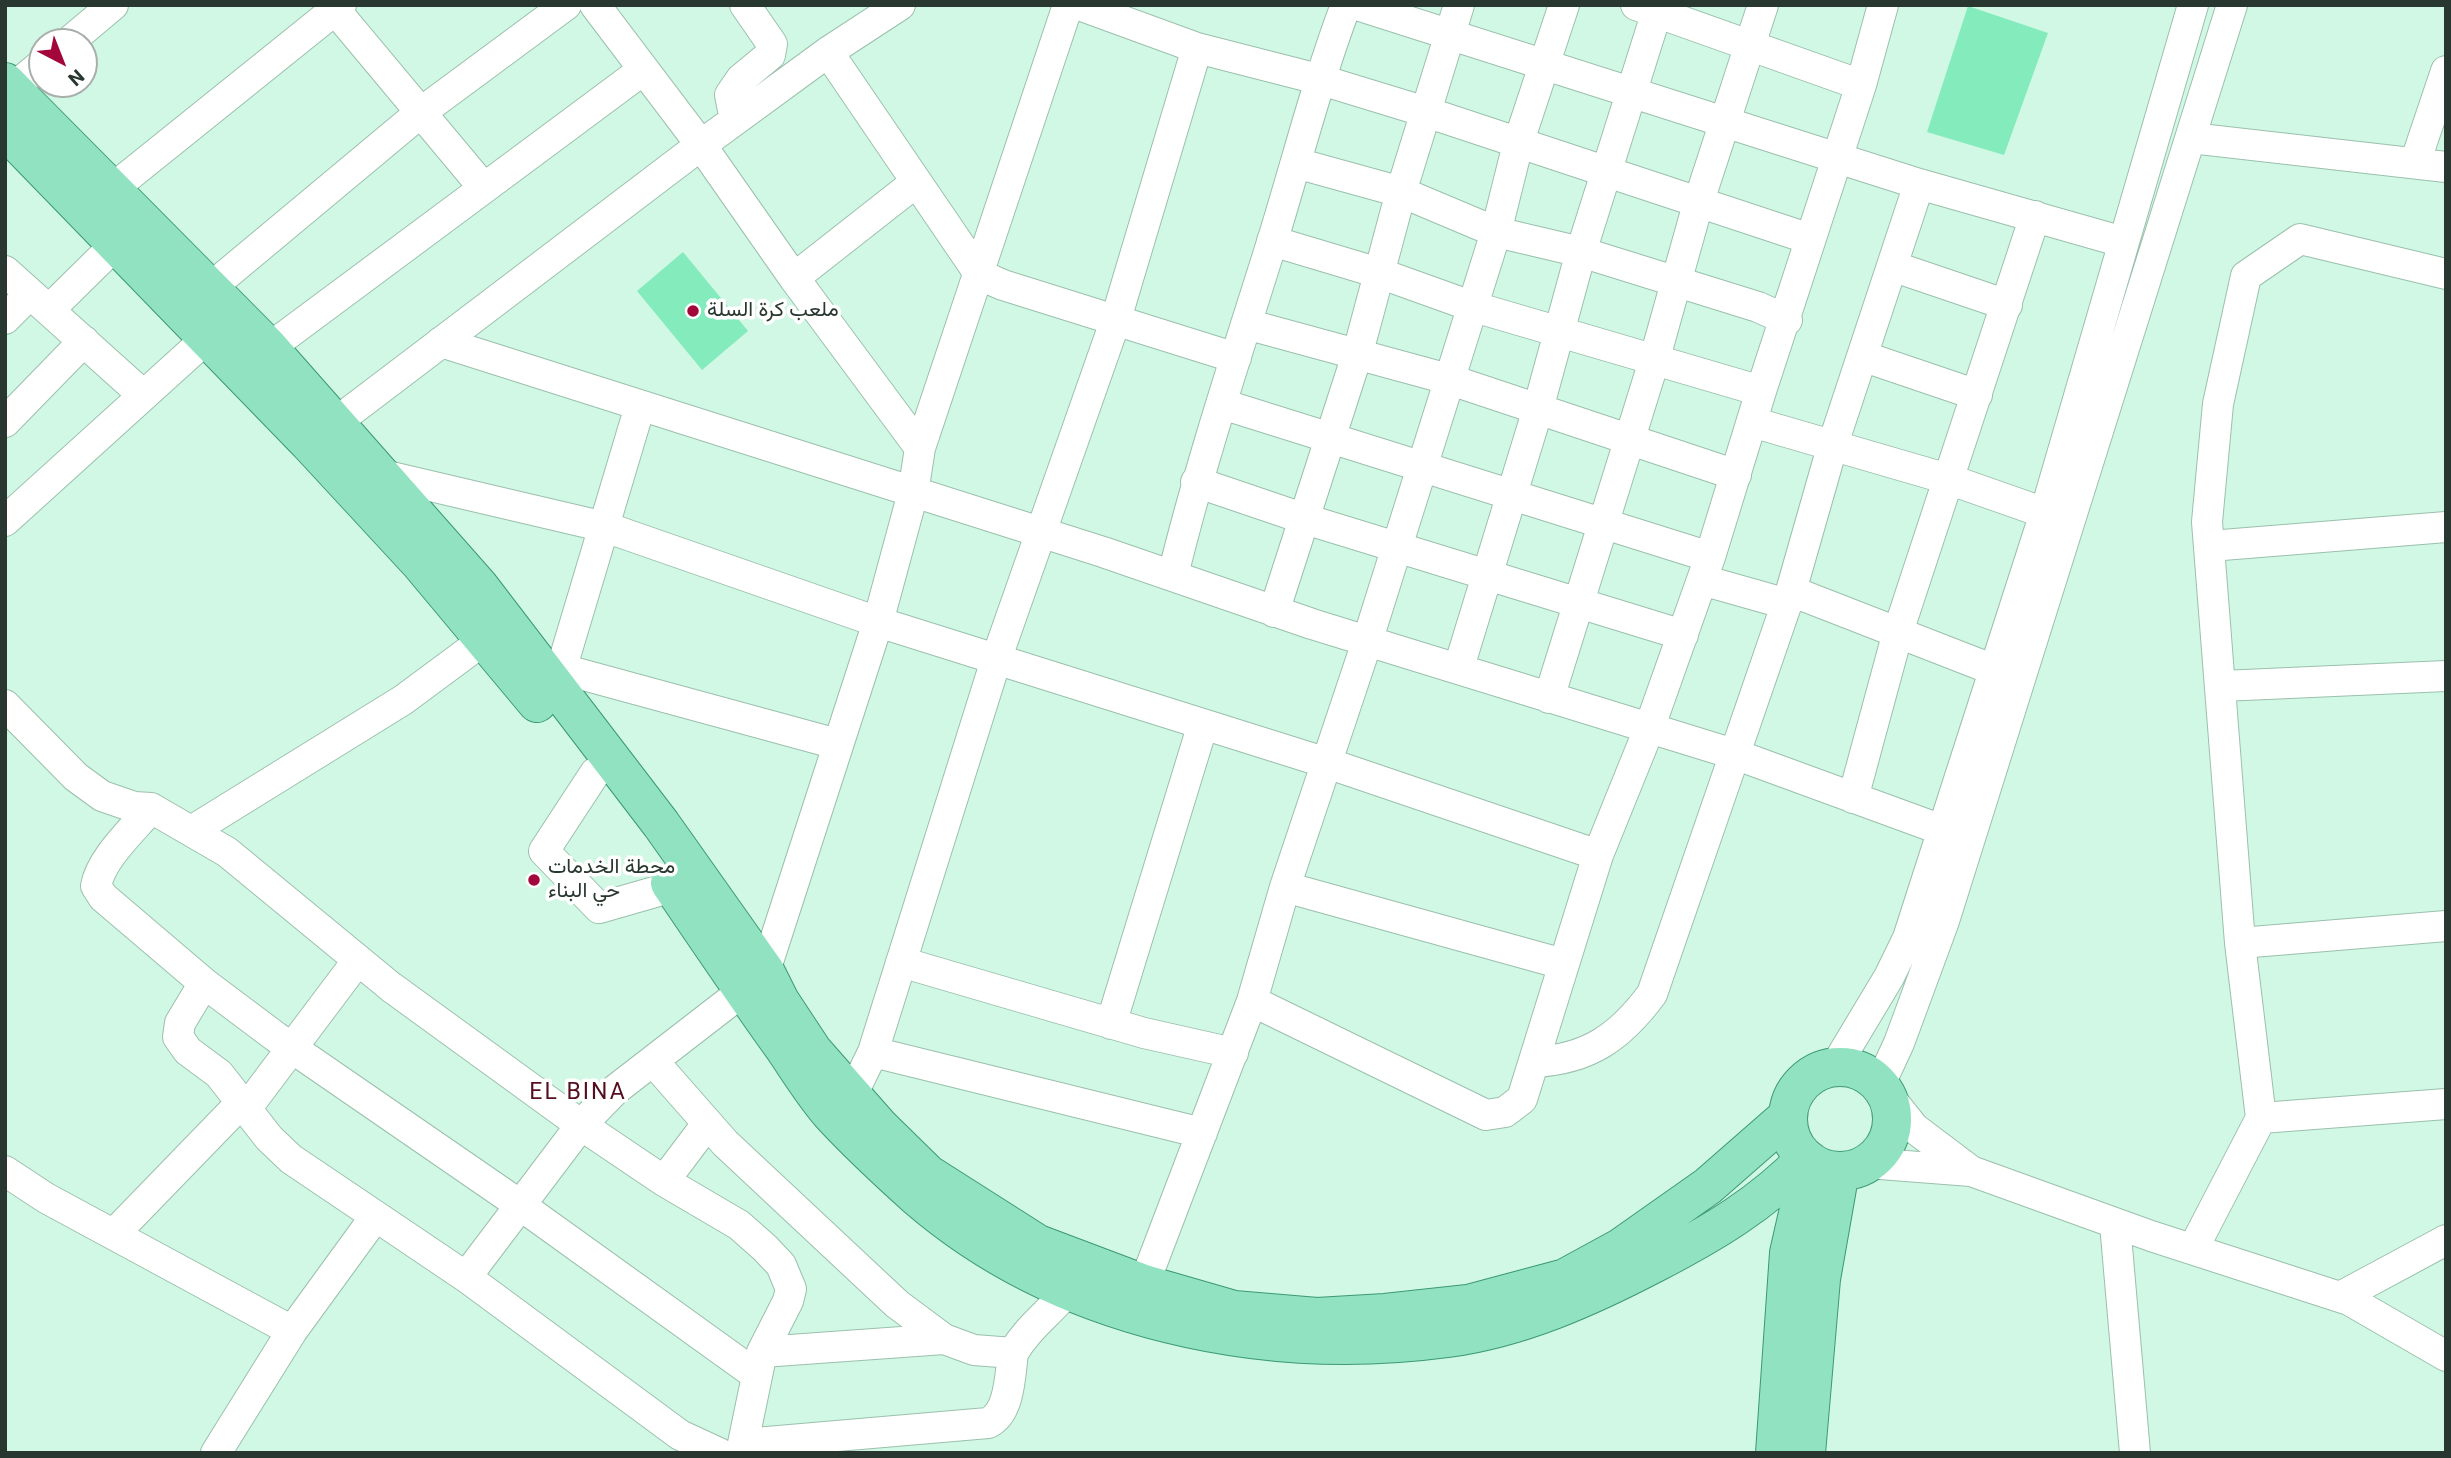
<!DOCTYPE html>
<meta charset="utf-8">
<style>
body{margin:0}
#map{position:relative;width:2451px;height:1458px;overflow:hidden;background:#d1f8e4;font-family:Roboto,sans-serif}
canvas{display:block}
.frame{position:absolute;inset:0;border:7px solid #28372f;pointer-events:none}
.north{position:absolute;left:28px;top:28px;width:70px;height:70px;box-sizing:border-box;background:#fff;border:2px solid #a9afac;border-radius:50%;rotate:138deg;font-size:19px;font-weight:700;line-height:28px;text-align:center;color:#28372f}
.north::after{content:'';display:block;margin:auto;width:24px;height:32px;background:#a3063a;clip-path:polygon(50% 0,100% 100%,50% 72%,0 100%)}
</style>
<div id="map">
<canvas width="2451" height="1458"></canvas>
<div class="frame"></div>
<div class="north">N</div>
</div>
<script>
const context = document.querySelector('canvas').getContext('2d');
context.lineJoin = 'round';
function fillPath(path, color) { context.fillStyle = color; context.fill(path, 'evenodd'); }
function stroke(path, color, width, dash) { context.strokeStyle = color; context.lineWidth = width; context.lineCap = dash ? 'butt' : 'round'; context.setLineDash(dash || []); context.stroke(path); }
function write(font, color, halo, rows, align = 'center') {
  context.font = font + ' Roboto,Vazirmatn,sans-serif'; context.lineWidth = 7; context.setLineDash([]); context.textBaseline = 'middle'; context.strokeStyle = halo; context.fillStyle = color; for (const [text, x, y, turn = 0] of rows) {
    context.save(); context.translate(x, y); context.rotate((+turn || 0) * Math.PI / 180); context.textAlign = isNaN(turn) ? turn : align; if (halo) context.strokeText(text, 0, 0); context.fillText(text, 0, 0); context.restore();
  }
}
fillPath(new Path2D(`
 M1968 6 2048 33 2004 155 1927 132Z
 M683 252 748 331 702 370 637 291Z`), '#83ebbc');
const minor = new Path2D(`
 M331 5 483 187
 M595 5 701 145 794 278 920 448
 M1079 5 1197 48 1318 79 1426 112 1810 239
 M1357 5 1919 184 2123 242
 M1636 5 1861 85
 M69 42 113 5
 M828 52 980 275 1003 285 1236 358
 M12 89 42 64
 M738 118 733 110 730 95 741 79 770 55 772 44 745 5
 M2191 138 2446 167
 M1296 163 1401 192 1496 232 1581 252 1758 307 1787 320
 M2415 163 2446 71
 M111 190 341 5
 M1272 241 1379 273 1471 306 1761 391
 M1892 266 2007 305
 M5 271 142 394
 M794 278 915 183
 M209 289 420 113 566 5
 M49 310 116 244
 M5 319 30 294
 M1246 324 1448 379 1736 475
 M441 342 1103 552 1312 624 1737 755 1942 830
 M269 348 643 70
 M1862 356 1977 395
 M1222 404 1710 557
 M5 422 84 341
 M1752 422 1948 479 2045 513
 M335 423 701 145 828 52 900 5
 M379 474 605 527 878 622 1327 763 1598 855
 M1196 482 1305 519 1683 635
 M5 521 207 338
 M2210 546 2446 527
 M1173 575C1201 461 1238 351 1273 239 1297 161 1317 82 1346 5
 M1702 580 1787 604
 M1791 591 1994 670
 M1274 612 1358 352 1401 192 1459 5
 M536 662 837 744
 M1459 667 1538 409 1581 252 1659 5
 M561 670 640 406
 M2222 686 2446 676
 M1549 698 1654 361 1698 204 1763 5
 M5 705 76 777 102 796 134 807 151 808 227 852 391 987 581 1125 664 1181 739 1225 765 1248 781 1265 791 1289 788 1301 762 1352 741 1453
 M595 773 544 851 599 908 672 887
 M1853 798 1898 632 2035 216
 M151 808C133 830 101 858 96 886L103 897 204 983 276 1037 520 1205 755 1374
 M193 830 403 700 484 640
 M1285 887 1563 964
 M2240 943 2446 926
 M901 962 1144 1033 1233 1053
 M765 971 878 622 913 493 920 448 1068 5
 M204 983 180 1023 178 1037 188 1051 219 1074 269 1138 291 1159 466 1277 680 1435 719 1453
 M1252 1001 1486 1115 1505 1112 1522 1099 1598 855 1649 729 1710 557 1761 391 1861 85 1883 5
 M1111 1024 1203 724
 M873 1052 1202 1133
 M653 1061 725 1143 897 1304 944 1339 974 1350 1013 1353C1033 1319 1063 1305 1079 1272
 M1535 1062C1589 1059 1620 1037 1652 994L1791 591 1833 444 1919 184
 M1835 1067 1889 977 1908 938 2045 513 2193 5
 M1880 1084 1899 1043 1944 921 2232 5
 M1883 1089 1914 1128 1971 1171
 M852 1095 873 1052 996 660 1116 319 1197 48
 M246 1109 358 960
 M2261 1118 2446 1104
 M1867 1163 1971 1171 2151 1236 2349 1300 2446 1356
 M5 1171 46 1198 292 1331
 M664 1181 707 1124
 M2115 1224 2135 1453
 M114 1234 241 1103
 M2193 1249 2261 1118 2240 943 2207 522 2218 404 2246 276 2300 239 2446 274
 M466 1277 581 1125 615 1090 743 991
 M1144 1284 1252 1001 1285 887 1368 639 1496 232 1518 144 1564 5
 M2340 1297 2446 1240
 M762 1352 944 1339
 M744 1444 988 1423C1010 1413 1010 1375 1013 1353
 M216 1453 292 1331 375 1217`);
const major = new Path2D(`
 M5 82 269 348 479 586 661 824 765 971 780 1001 813 1051 879 1126 928 1174 1038 1244 1144 1284 1234 1310 1317 1317 1385 1313 1468 1304 1565 1278 1620 1248 1708 1186 1788 1116
 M5 130 309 443 420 563 537 703
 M670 883C708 939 745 994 784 1048 799 1070 814 1095 832 1115 858 1143 888 1171 917 1197 1059 1320 1263 1363 1448 1338 1521 1328 1590 1297 1655 1263 1711 1234 1762 1204 1806 1158
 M1788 1119a52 52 0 1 1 104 0a52 52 0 1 1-104 0Z
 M1775 1453 1789 1253 1810 1161
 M1806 1453 1821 1279 1840 1171`);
stroke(minor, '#9bc0ad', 32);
stroke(major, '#3c9973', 40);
stroke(minor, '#fff', 30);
stroke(major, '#91e2c1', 38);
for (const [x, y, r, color] of [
 [693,311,7,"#a3063a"],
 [534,880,7,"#a3063a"]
]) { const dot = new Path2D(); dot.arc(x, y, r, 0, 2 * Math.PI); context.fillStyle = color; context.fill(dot); stroke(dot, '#fff', 2.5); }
write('21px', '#28372f', '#fff', [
 ["ملعب كرة السلة",707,311],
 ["محطة الخدمات",548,868],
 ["حي البناء",548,892]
], 'left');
context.letterSpacing = '2px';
write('23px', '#540f1f', '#fff', [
 ["EL BINA",578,1093]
]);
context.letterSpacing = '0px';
</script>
